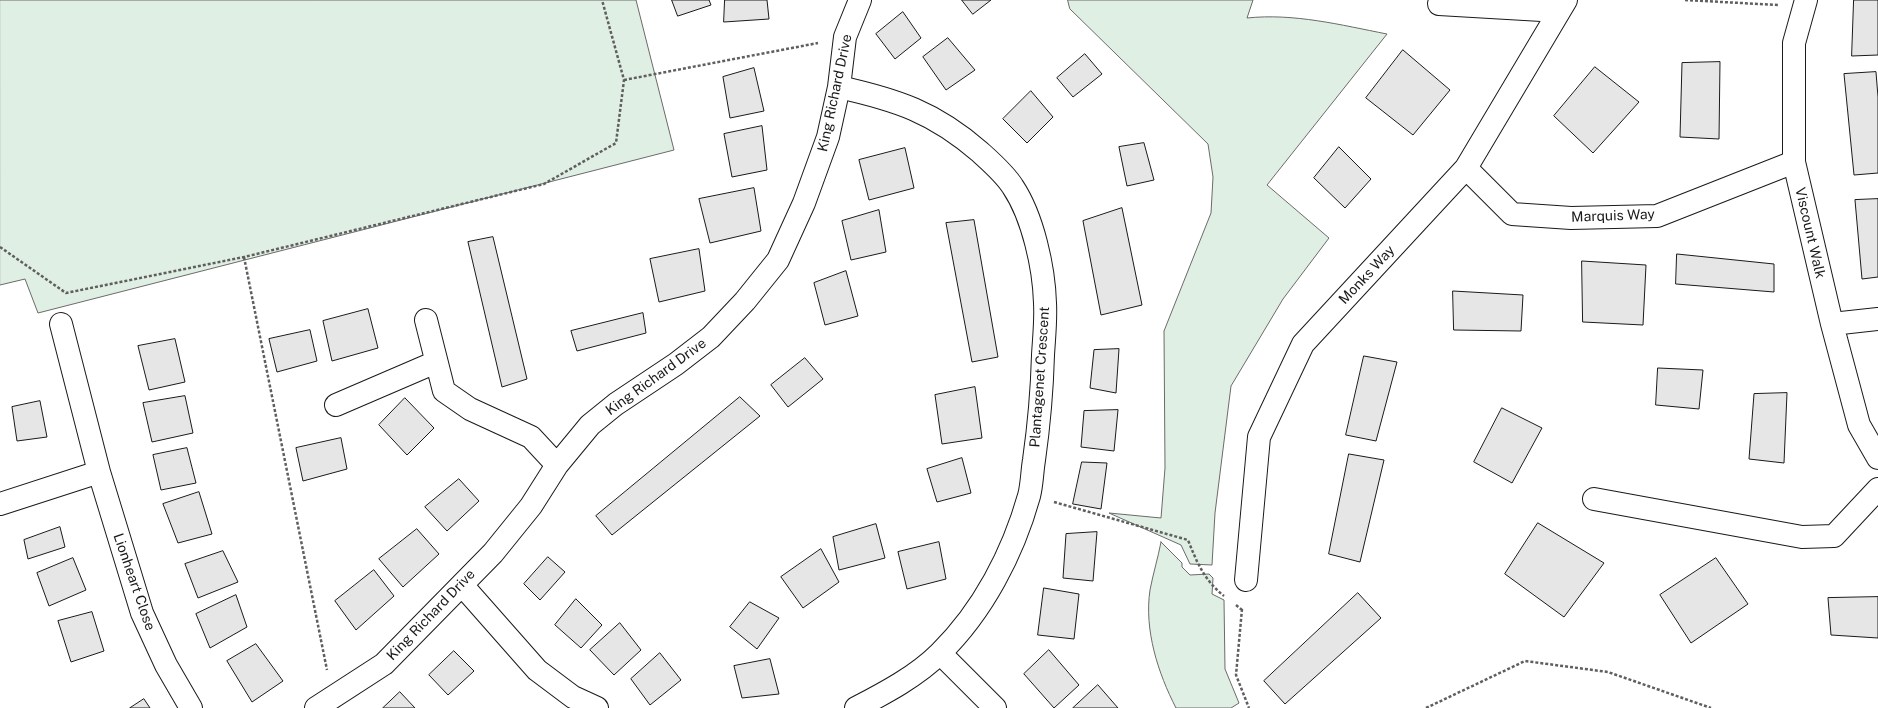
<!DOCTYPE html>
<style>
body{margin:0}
canvas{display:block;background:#fff}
</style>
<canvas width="1878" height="708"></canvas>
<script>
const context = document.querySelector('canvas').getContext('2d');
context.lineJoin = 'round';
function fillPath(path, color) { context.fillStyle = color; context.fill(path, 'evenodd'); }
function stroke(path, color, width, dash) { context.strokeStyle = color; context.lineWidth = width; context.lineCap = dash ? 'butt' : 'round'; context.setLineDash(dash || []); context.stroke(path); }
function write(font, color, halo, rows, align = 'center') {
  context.font = font + ' "Public Sans",sans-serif'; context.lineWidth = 3; context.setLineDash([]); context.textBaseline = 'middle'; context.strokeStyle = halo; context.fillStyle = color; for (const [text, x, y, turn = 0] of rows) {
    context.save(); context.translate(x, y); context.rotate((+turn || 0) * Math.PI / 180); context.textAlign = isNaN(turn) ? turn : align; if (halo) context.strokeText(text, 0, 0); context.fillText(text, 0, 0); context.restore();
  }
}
const green = new Path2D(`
 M0 0H636L674 150 38 313 25 279 0 285Z
 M1068 0H1253L1247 18C1294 13 1341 25 1387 34L1267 185 1329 238 1283 299 1231 386 1215 513 1212 565 1190 564 1181 545 1109 513 1161 518 1165 468 1164 331 1211 213 1213 177 1208 144 1070 9Z
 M1161 542 1182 563V567L1190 575 1209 574 1213 578 1212 594 1224 600 1225 669 1239 703 1231 708H1176C1158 673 1144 630 1150 590 1153 574 1158 558 1161 542Z`);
fillPath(green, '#e0efe3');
stroke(green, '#6a6a6a', 1);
const building = new Path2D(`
 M672 0H709L711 5 678 16Z
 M725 0H767L769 19 724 22Z
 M962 0H991L973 14Z
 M1854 0H1878V55L1852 56Z
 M903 12 921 38 895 59 876 34Z
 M948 38 975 70 946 90 923 57Z
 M1403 50 1450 90 1413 135 1366 98Z
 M1085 54 1102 74 1073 97 1057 78Z
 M1720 62 1719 139 1680 137 1682 63Z
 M1595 67 1639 102 1593 153 1554 116Z
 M754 68 764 111 730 118 723 77Z
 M1876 72 1878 97V173L1854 175 1844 74Z
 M1031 91 1053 117 1027 143 1003 119Z
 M762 126 767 170 732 177 724 134Z
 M1144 143 1154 180 1127 186 1119 147Z
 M1339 147 1371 179 1345 208 1314 178Z
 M905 148 914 188 869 200 859 160Z
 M754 188 761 231 710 243 699 199Z
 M1878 199V277L1862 279 1855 200Z
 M1122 208 1142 305 1101 315 1083 221Z
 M879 210 886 252 851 260 842 221Z
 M974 220 998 357 972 362 946 223Z
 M493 237 527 379 502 387 468 242Z
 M699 249 705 291 659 302 650 259Z
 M1677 254 1774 264V292L1676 284Z
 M1582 261 1646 265 1643 325 1583 322Z
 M846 271 858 316 825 325 814 283Z
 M1453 291 1523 295 1521 331 1454 330Z
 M368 309 378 348 332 361 323 321Z
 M643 313 646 333 577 351 571 331Z
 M310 330 317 361 277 372 269 339Z
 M175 339 185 382 149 390 138 346Z
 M1119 349 1116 393 1090 388 1094 350Z
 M1364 356 1397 362 1376 441 1346 435Z
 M805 358 823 379 788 407 771 385Z
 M1658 368 1703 370 1699 409 1656 405Z
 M975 387 982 438 942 444 935 395Z
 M1787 393 1784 463 1749 459 1754 394Z
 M185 396 193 433 152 442 143 403Z
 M740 397 760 416 612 535 596 516Z
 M405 398 434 428 407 455 379 425Z
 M40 401 47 437 17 441 12 407Z
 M1502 408 1542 428 1512 483 1474 462Z
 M1118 410 1114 451 1081 447 1084 411Z
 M341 438 347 469 303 481 296 448Z
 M187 448 196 483 161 490 153 455Z
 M1349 454 1384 460 1360 562 1329 554Z
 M962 458 971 493 937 502 927 469Z
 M1082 462 1107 463 1101 509 1073 504Z
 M459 479 479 501 447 531 425 507Z
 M199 492 212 534 178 543 163 504Z
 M1538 523 1604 563 1564 617 1505 574Z
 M876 524 885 558 839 570 833 537Z
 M60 527 65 547 28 559 24 540Z
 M417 529 439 554 403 587 379 559Z
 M1097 532 1093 581 1063 578 1066 534Z
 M939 542 946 579 907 589 898 552Z
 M821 549 839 582 803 608 781 577Z
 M223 551 238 582 198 598 185 564Z
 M548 557 565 572 540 600 524 584Z
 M73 558 86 590 49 606 37 573Z
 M1716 558 1748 604 1691 643 1660 595Z
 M374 570 394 596 356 630 335 601Z
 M1044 588 1079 594 1074 639 1038 635Z
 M1358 593 1381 618 1285 704 1264 681Z
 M236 595 247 627 210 648 196 614Z
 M1878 597V638L1831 635 1828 598Z
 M576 599 602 625 581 648 555 625Z
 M750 602 779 618 757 649 730 627Z
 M92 612 104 651 71 662 58 621Z
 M620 623 641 650 614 675 590 650Z
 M256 644 283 681 252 702 227 661Z
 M1049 650 1079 685 1054 708 1024 674Z
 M454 651 474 671 448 695 429 675Z
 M660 653 681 680 650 705 631 679Z
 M770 659 779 694 742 698 734 666Z
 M1098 685 1118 708H1073Z
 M400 692 415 708H383Z
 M144 699 150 708H130Z`);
fillPath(building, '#e6e6e6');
stroke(building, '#1a1a1a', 1);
const minor = new Path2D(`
 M1806 0 1794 43V162L1832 324 1859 425 1878 458
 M1439 4 1559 11
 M839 87C897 100 934 112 980 152 991 162 1005 174 1013 187 1033 217 1044 268 1045 303 1046 320 1044 338 1043 355 1042 390 1039 425 1034 460 1032 472 1032 485 1029 496 1013 553 983 611 940 653 917 676 885 693 856 708
 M1466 168 1512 214 1571 218 1657 216 1794 162
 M426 320 444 391 470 409 531 437 557 465
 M61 324 99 472 142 613 166 665 191 708
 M1832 324 1878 319
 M336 405 436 362
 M1594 499 1802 537 1834 536 1878 489
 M0 504 99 472
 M1246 580 1259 437 1303 344 1466 168 1566 0
 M462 585 537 670 573 697 597 708
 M940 653 995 708
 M316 708 384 664 493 553 531 506 557 465 590 425 616 404 676 364 711 337 745 301 778 260 804 203 828 137 839 87 845 37 860 0`);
stroke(minor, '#1a1a1a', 24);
stroke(new Path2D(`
 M1685 0 1778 5
 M624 80 818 43
 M0 247 66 293 244 257 544 184 616 143 624 80 602 0
 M244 257 327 670
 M1054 502 1188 540C1197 563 1205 581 1224 596
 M1236 605 1242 610
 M1242 609 1236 675 1249 708
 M1426 708 1525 661 1608 672 1711 708`), '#5f5f5f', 2.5, [3, 2]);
stroke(minor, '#fff', 22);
write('14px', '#1a1a1a', '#fff', [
 ["King Richard Drive",835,93,-78],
 ["Marquis Way",1613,216,-2],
 ["Viscount Walk",1810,233,77],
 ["Monks Way",1367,275,-47],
 ["King Richard Drive",656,377,-36],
 ["Plantagenet Crescent",1040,377,-86],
 ["Lionheart Close",134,582,71],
 ["King Richard Drive",431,615,-46]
]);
</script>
